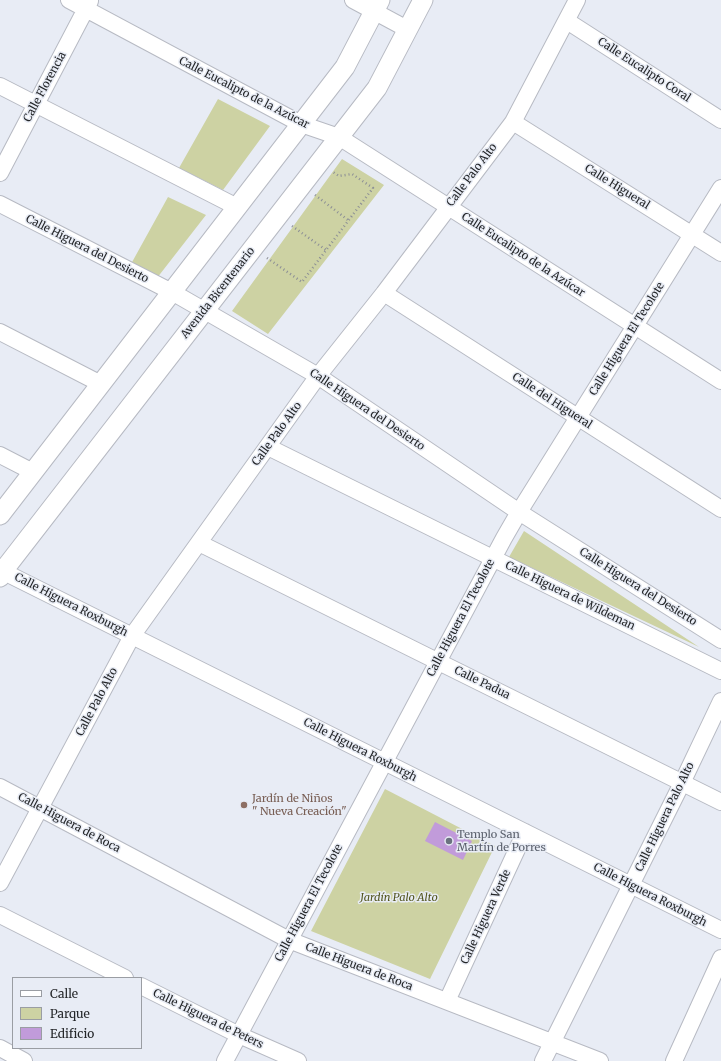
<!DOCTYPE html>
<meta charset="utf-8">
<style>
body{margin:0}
#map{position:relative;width:721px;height:1061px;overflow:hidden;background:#e8ecf5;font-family:Merriweather,serif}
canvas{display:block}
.legend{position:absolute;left:12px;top:977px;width:130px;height:72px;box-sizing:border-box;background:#e8ecf5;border:1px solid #9a9da3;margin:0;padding:5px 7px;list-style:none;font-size:12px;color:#242629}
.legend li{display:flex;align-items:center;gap:8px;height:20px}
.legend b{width:20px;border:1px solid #9a9da3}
</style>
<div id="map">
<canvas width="721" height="1061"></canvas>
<ul class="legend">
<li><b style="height:5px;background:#fff"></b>Calle</li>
<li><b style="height:11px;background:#cdd2a3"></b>Parque</li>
<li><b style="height:11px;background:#c19bda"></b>Edificio</li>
</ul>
</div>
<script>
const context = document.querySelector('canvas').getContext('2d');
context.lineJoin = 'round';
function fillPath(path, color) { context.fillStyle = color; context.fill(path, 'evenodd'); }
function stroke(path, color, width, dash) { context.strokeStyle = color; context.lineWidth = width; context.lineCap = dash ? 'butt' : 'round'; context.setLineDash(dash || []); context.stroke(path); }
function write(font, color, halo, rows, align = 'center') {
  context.font = font + ' Merriweather,serif'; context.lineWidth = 3; context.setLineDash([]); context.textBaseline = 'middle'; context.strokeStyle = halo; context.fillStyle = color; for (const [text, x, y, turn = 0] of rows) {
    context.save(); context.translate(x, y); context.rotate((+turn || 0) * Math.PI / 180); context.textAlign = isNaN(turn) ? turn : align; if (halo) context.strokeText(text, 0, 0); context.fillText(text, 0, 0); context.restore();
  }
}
fillPath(new Path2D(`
 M218 99 270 126 223 190 179 168Z
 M342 159 384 185 268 334 232 311Z
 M168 197 206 215 157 278 131 264Z
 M524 531 699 647 509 557Z
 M385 789 495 846 430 979 311 931Z`), '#cdd2a3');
fillPath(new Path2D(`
 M435 822 472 841 463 860 425 841Z`), '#c19bda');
const minor = new Path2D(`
 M69 0 301 124 339 137 721 381
 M353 0 407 29
 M567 21 721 120
 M0 86 237 207
 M513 122 721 253
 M0 173 90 1
 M0 204 172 292 318 376 519 512 721 640
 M384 293 721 509
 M0 332 101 384
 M268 447 721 671
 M0 455 33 472
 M199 543 721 802
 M0 570 721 930
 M0 787 289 940 600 1061
 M0 883 132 636 318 376 384 293 513 122 577 0
 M0 915 125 978
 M141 986 239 1035 298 1061
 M447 1001 525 832
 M0 1048 24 1061
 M225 1061 504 538 519 512 721 188
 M543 1061 682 783 721 701
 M674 1061 721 958`);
const tertiary = new Path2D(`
 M0 515 345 67 380 0
 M0 577 3 571 377 88 423 0`);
stroke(minor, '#b7bac3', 18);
stroke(tertiary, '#b7bac3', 21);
stroke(new Path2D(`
 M315 195 348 220
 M292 226 326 250
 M267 258 302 282 373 188 352 174 339 176 333 172`), '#8b8e95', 2.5, [1, 3]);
stroke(minor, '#fff', 16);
stroke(tertiary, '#fff', 19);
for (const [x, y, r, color] of [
 [244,805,4,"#8d6e63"],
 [449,841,4,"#6b7280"]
]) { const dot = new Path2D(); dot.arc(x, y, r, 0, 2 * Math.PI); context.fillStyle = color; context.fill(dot); stroke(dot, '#e8ecf5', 1.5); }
write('11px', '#242629', '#e8ecf5', [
 ["Calle Eucalipto Coral",644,70,33],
 ["Calle Florencia",45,87,-62],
 ["Calle Eucalipto de la Azúcar",244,93,27],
 ["Calle Palo Alto",472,175,-53],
 ["Calle Higueral",617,187,32],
 ["Calle Higuera del Desierto",87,249,27],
 ["Calle Eucalipto de la Azúcar",523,255,33],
 ["Avenida Bicentenario",218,293,-52],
 ["Calle Higuera El Tecolote",627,339,-58],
 ["Calle del Higueral",552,401,33],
 ["Calle Higuera del Desierto",367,410,34],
 ["Calle Palo Alto",277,434,-54],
 ["Calle Higuera del Desierto",638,587,32],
 ["Calle Higuera de Wildeman",570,596,26],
 ["Calle Higuera Roxburgh",71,605,27],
 ["Calle Higuera El Tecolote",461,618,-62],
 ["Calle Padua",482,683,26],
 ["Calle Palo Alto",97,702,-62],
 ["Calle Higuera Roxburgh",360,750,27],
 ["Calle Higuera Palo Alto",665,817,-64],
 ["Calle Higuera de Roca",69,823,28],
 ["Calle Higuera Roxburgh",650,895,27],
 ["Calle Higuera El Tecolote",309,903,-62],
 ["Calle Higuera Verde",486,917,-65],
 ["Calle Higuera de Roca",359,967,21],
 ["Calle Higuera de Peters",208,1019,26]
]);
write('11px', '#785e54', '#e8ecf5', [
 ["Jardín de Niños",252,799],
 ["\" Nueva Creación\"",252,812]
], 'left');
write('11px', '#5b616d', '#e8ecf5', [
 ["Templo San",457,835],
 ["Martín de Porres",457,848]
], 'left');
write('italic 11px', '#52551e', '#e8ecf5', [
 ["Jardín Palo Alto",399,898]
]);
</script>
